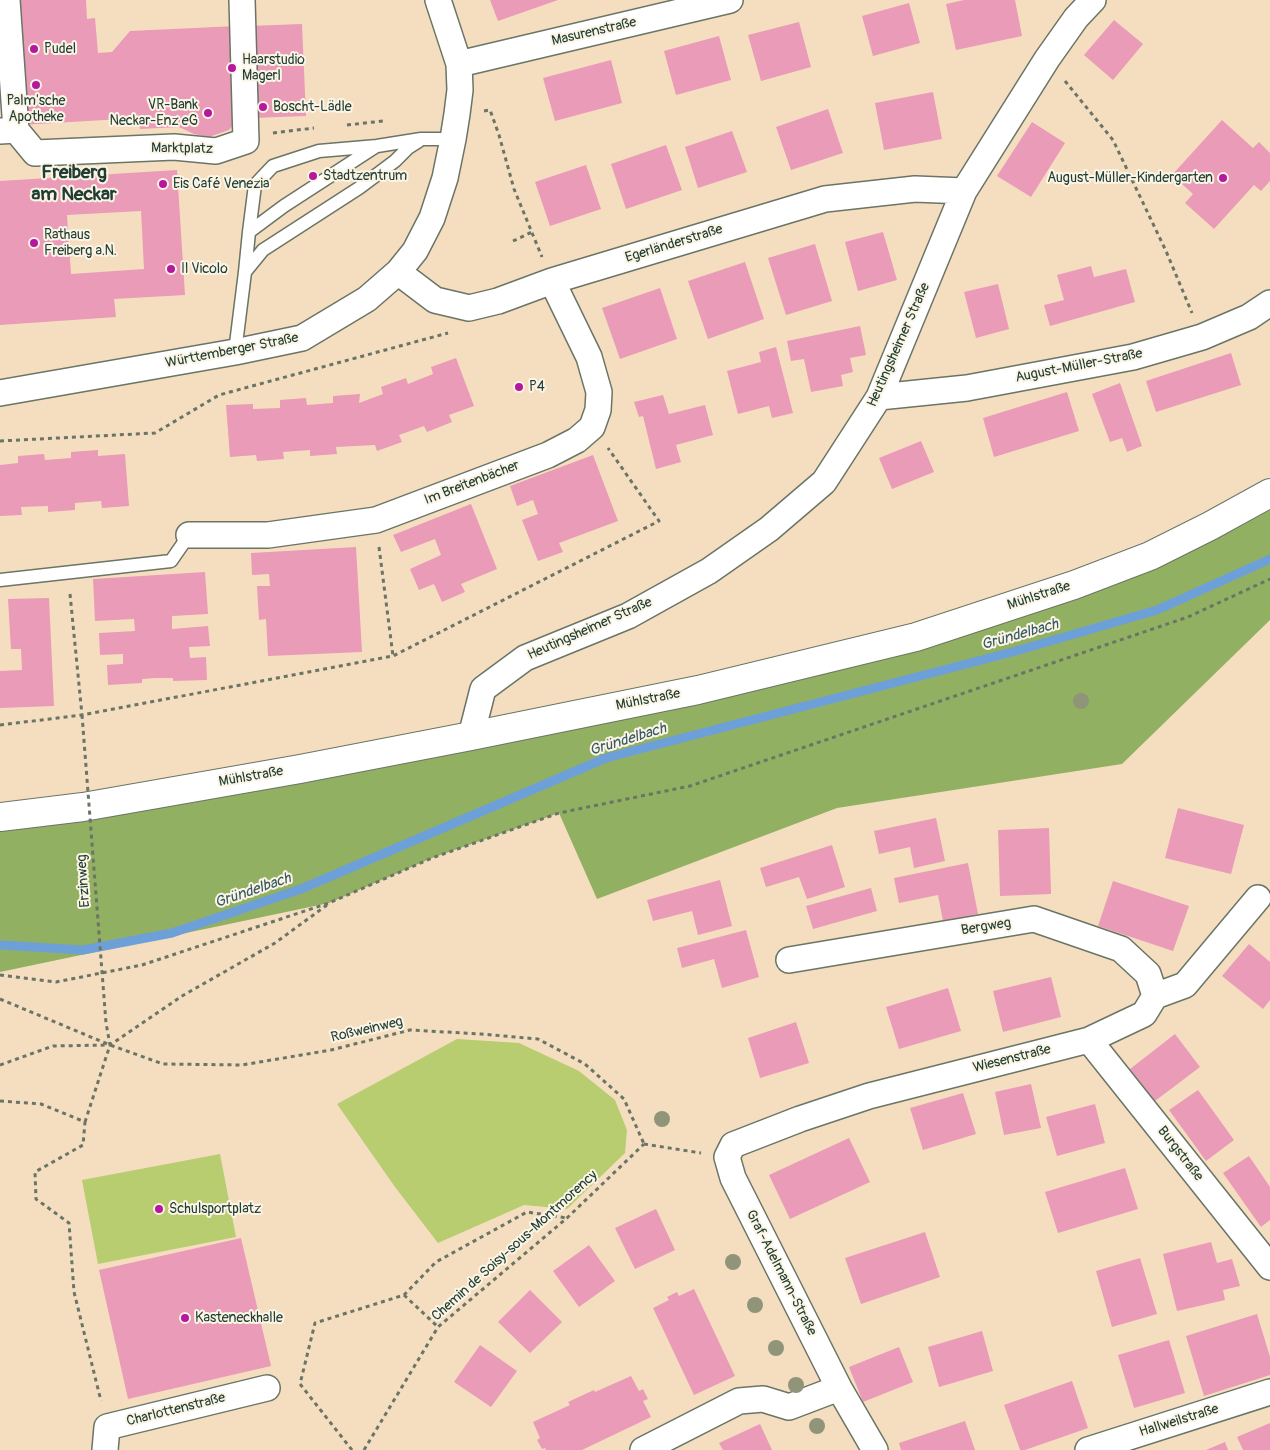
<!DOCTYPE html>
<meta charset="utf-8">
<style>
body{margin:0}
canvas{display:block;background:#f5ddc0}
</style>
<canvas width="1270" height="1450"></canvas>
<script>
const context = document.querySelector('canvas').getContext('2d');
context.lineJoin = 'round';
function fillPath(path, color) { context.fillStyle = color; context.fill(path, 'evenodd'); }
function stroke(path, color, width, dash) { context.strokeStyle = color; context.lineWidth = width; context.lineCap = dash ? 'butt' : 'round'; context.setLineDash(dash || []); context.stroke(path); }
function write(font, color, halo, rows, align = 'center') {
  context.font = font + ' Pangolin,sans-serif'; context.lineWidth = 4; context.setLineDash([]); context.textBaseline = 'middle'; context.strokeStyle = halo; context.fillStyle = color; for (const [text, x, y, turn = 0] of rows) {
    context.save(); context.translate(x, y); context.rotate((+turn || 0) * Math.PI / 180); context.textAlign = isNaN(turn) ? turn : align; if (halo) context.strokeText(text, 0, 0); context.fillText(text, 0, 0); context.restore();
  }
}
fillPath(new Path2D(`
 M457 1039 519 1043 579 1071 615 1100 627 1130 625 1153 567 1209 524 1205 438 1243 395 1187 337 1104Z
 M220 1154 236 1237 98 1264 82 1180Z`), '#b8cc70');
fillPath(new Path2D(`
 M1270 493V620L1122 764 837 808 597 899 559 813 432 858 329 903 0 972V817L916 637Z`), '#92b062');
stroke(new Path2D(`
 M0 945 83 950 172 933 301 889 606 758 1016 651 1157 610 1270 559`), '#6da0d8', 9);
fillPath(new Path2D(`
 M0 0H86L87 19 95 18 98 53 112 52 130 31 237 26 240 117 229 130 209 137 194 134 179 127 140 129 139 118 20 125Z
 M490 0H558L498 21Z
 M964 0H1015L1022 36 956 50 946 4Z
 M909 3 920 43 873 56 862 16Z
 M1114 20 1143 44 1113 80 1084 55Z
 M799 22 811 67 761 81 748 35Z
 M302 24 306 116 253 118 249 26Z
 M719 36 731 80 676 95 664 51Z
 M611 60 622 103 555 121 543 78Z
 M933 92 942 139 884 150 875 103Z
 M828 109 843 153 791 170 776 127Z
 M1222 120 1253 148 1259 142 1270 153V181L1261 191 1254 185 1214 229 1185 203 1193 194 1172 175Z
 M1032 122 1065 143 1031 197 997 176Z
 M732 131 747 172 698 188 685 147Z
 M666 145 682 190 626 209 611 164Z
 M586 165 601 209 550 226 535 182Z
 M177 170 185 295 114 299 116 317 0 325V181ZM141 211 144 269 71 274 67 215Z
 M883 232 897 280 858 291 845 242Z
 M815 244 832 301 786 315 768 258Z
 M745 262 764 319 708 339 688 281Z
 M1091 266 1094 277 1126 269 1135 302 1050 326 1044 305 1064 300 1057 275Z
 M998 284 1009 329 976 338 964 292Z
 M660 288 677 339 620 359 602 308Z
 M860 326 866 355 850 358 853 372 841 375 843 386 811 392 804 359 791 361 787 341Z
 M776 347 793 413 772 418 769 406 738 414 727 371 761 362 759 352Z
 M1231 353 1241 385 1156 412 1146 381Z
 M456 358 474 406 449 415 452 422 427 432 424 426 399 435 402 442 377 451 375 445 336 447 337 454 310 456V450L283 452 284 459 257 461 256 455 230 457 226 405 253 404V409L280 408V400L306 398 307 405 333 403V396L360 394 359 403 383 394 381 387 406 378 408 384 433 374 431 367Z
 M1120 383 1142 446 1127 452 1122 438 1110 442 1092 394Z
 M1067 392 1079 431 994 457 983 418Z
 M663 395 669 414 705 405 713 435 676 445 681 462 656 469 643 416 639 417 634 402Z
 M921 441 934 472 892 489 879 458Z
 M98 450V456L125 454 129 506 102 508 101 501 75 503V510L48 512V506L21 507 22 515 0 516V465L18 463V456L44 454 45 460 71 458V452Z
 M593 455 618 521 559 543 563 552 538 561 522 520 538 514 533 500 517 506 510 486Z
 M471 504 497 569 461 584 465 592 442 602 434 584 419 590 410 569 441 555 435 539 401 552 393 535Z
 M356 547 362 652 268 656 266 619 259 620 257 586H270L269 574 252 575 251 553Z
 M205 572 208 614 172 616V629L208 626 210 646 189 647 190 658 206 657 207 680 173 681V678H155L142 679V683L108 685 107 665 123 664V654L100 655 99 633 135 631 134 619 95 621 93 579Z
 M49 598 54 706 0 708V671L22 670 21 649H11L8 599Z
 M1178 808 1244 825 1231 874 1165 858Z
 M936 818 945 861 914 868 910 847 879 854 874 831Z
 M1049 828 1051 894 1000 896 998 830Z
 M832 845 845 887 807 899 799 877 766 887 760 868Z
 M968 863 978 914 943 921 938 895 899 903 894 878Z
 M720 880 732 926 698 935 692 911 653 921 647 900Z
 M1113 881 1189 906 1173 951 1098 926Z
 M871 888 877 911 813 929 806 906Z
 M746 930 759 977 722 988 714 959 682 968 677 948Z
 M1249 944 1270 962V1000L1263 1009 1222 976Z
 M1051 977 1061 1017 1003 1032 993 991Z
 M948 988 961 1031 899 1049 886 1007Z
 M796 1022 809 1063 760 1078 748 1038Z
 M1175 1034 1200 1067 1155 1101 1130 1069Z
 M1031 1084 1041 1128 1004 1135 995 1092Z
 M1198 1090 1234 1140 1206 1161 1169 1110Z
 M963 1093 976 1134 923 1150 910 1108Z
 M1095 1104 1105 1143 1057 1156 1046 1117Z
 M849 1138 870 1182 790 1219 769 1175Z
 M1249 1156 1270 1187V1220L1261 1227 1223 1173Z
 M1125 1168 1138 1209 1058 1233 1045 1192Z
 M656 1209 675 1250 635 1269 615 1228Z
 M925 1232 940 1277 861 1304 845 1258Z
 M241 1238 271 1366 128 1399 99 1270Z
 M1211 1242 1217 1263 1232 1259 1240 1286 1223 1290 1225 1300 1177 1311 1163 1254Z
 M589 1245 615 1281 579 1307 553 1271Z
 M1140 1258 1157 1314 1112 1327 1096 1271Z
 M694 1289 735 1376 694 1395 653 1308 669 1300 667 1297 677 1292 679 1296Z
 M530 1290 562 1322 530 1353 498 1322Z
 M1257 1314 1270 1357V1375L1204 1396 1186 1336Z
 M982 1331 993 1371 939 1387 928 1347Z
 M1169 1340 1185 1393 1134 1408 1118 1355Z
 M480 1345 517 1371 491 1407 454 1382Z
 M899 1347 913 1382 863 1402 849 1367Z
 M631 1376 639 1391 643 1389 648 1399 643 1401 651 1417 582 1450H546L545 1448 542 1449 537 1440 540 1438 533 1422 570 1405 568 1402 594 1390 595 1392Z
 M1072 1381 1088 1428 1025 1450H1020L1004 1405Z
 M965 1421 975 1450H901L899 1443Z
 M1270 1423V1450H1243L1237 1437Z
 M760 1424 772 1450H723L719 1443Z
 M1225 1442 1228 1450H1206Z`), '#ea9bb8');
const lane = new Path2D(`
 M249 232 284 206 375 147
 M245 272 263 250 359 188 395 161 408 148 419 141
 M235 352 245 272 249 232 255 185 273 166 319 151 377 146 421 139H453
 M0 580 171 561 189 535`);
const street = new Path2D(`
 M7 0 16 130
 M459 64 730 0
 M0 131 16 130 35 153 174 147 216 151 246 141 242 0
 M398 272 435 300 469 308 498 301 552 281 825 199 915 189 964 191
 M0 393 235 352 302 338 367 299 398 272 415 251 432 218 445 178 453 139 457 114 460 90 459 64 438 0
 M879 397 967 388 1133 357 1202 337 1249 317 1270 303
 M189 535H268L376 520 548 455 577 440 592 427 598 410 599 392 589 357 552 281
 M471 736 483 689 525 658 628 616 709 571 769 529 824 482 879 397 964 191 1047 59 1076 18 1093 0
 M789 960 1034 919 1121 949 1148 974 1155 996
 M1089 1040 1270 1267
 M105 1450 107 1427 267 1388
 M643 1450 739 1401 763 1399 789 1407 839 1388
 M875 1450 839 1388 733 1178 727 1157 733 1145 800 1119 869 1096 1089 1040 1144 1014 1155 996 1185 985 1258 898
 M1088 1450 1270 1392`);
const secondary = new Path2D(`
 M0 817 83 807 300 769 471 736 698 690 916 637 1074 585 1150 556 1210 526 1270 493`);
stroke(lane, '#6a7565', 15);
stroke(street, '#6a7565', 28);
stroke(secondary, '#6a7565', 30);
stroke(new Path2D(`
 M1065 81 1113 140 1166 251 1192 313
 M484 111 490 110 499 135 514 189 542 257
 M347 125 383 121
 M273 133 314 128
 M513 241 532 232
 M0 441 155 433 219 395 448 333
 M379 547 393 656
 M70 594 82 715
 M0 725 82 715 393 656 659 521 608 448
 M0 975 56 982 142 965 329 903 432 858 559 813 690 786 1188 617 1270 579
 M0 999 110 1045 163 1064 242 1065 331 1050 410 1030 481 1034 538 1039 585 1064 624 1099 644 1144
 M0 1065 53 1046 110 1045 182 996 275 943 327 905
 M0 1101 41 1104 85 1122 83 1145 35 1172 36 1199 69 1223 74 1292 101 1401
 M85 1122 110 1045 106 1023
 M644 1144 701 1153
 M404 1295 438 1327
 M352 1450 300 1384 315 1323 404 1295 436 1262 527 1212 567 1218
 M364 1450 438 1327 567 1218 644 1144`), '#6a7565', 3, [4, 4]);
stroke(lane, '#fff', 12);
stroke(street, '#fff', 25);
stroke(secondary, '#fff', 28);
stroke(new Path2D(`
 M82 715 106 1023`), '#6a7565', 3, [4, 4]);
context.fillStyle = '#90957a';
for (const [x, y] of [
 [1081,701],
 [662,1119],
 [733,1262],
 [755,1305],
 [776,1348],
 [796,1385],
 [817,1426]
]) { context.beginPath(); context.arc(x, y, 8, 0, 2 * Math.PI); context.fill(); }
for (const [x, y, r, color] of [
 [34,49,5,"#b5179e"],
 [232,68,5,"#b5179e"],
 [36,85,5,"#b5179e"],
 [263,107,5,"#b5179e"],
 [208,113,5,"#b5179e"],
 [313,176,5,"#b5179e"],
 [1223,178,5,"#b5179e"],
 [163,184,5,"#b5179e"],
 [34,243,5,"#b5179e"],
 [171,269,5,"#b5179e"],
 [519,387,5,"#b5179e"],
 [159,1209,5,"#b5179e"],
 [185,1318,5,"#b5179e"]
]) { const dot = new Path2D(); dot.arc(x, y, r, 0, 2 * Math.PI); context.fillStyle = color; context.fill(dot); stroke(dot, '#fcf5e5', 2); }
write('14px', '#1f3d34', '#fcf5e5', [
 ["Masurenstraße",594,32,-13],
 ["Marktplatz",182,149,1],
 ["Egerländerstraße",674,244,-17],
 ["Heutingsheimer Straße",899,345,-66],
 ["Württemberger Straße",232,351,-11],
 ["August-Müller-Straße",1079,366,-11],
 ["Im Breitenbächer",472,483,-21],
 ["Mühlstraße",1039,596,-18],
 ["Heutingsheimer Straße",590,629,-24],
 ["Mühlstraße",648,700,-11],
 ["Mühlstraße",251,777,-10],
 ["Erzinweg",84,881,-94],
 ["Bergweg",986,927,-9],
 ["Roßweinweg",367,1030,-13],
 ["Wiesenstraße",1012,1059,-14],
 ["Burgstraße",1180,1154,52],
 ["Chemin de Soisy-sous-Montmorency",515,1246,-42],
 ["Graf-Adelmann-Straße",781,1273,63],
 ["Charlottenstraße",176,1410,-14],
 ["Hallweilstraße",1179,1421,-17]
]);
write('14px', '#1f3d34', '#fcf5e5', [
 ["Pudel",44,49],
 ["Haarstudio",242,60],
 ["Magerl",242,76],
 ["Palm'sche",36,101,"center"],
 ["Apotheke",36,117,"center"],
 ["VR-Bank",198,105,"right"],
 ["Neckar-Enz eG",198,121,"right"],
 ["Boscht-Lädle",273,107],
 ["Stadtzentrum",323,176],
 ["August-Müller-Kindergarten",1213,178,"right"],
 ["Eis Café Venezia",173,184],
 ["Rathaus",44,235],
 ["Freiberg a.N.",44,251],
 ["Il Vicolo",181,269],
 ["P4",529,387],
 ["Schulsportplatz",169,1209],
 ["Kasteneckhalle",195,1318]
], 'left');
write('italic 15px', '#365b65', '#fcf5e5', [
 ["Gründelbach",1020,635,-16],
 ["Gründelbach",628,740,-17],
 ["Gründelbach",253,891,-19]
]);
write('bold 19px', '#1f3d34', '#fcf5e5', [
 ["Freiberg",74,173],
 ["am Neckar",74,195]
]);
</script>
